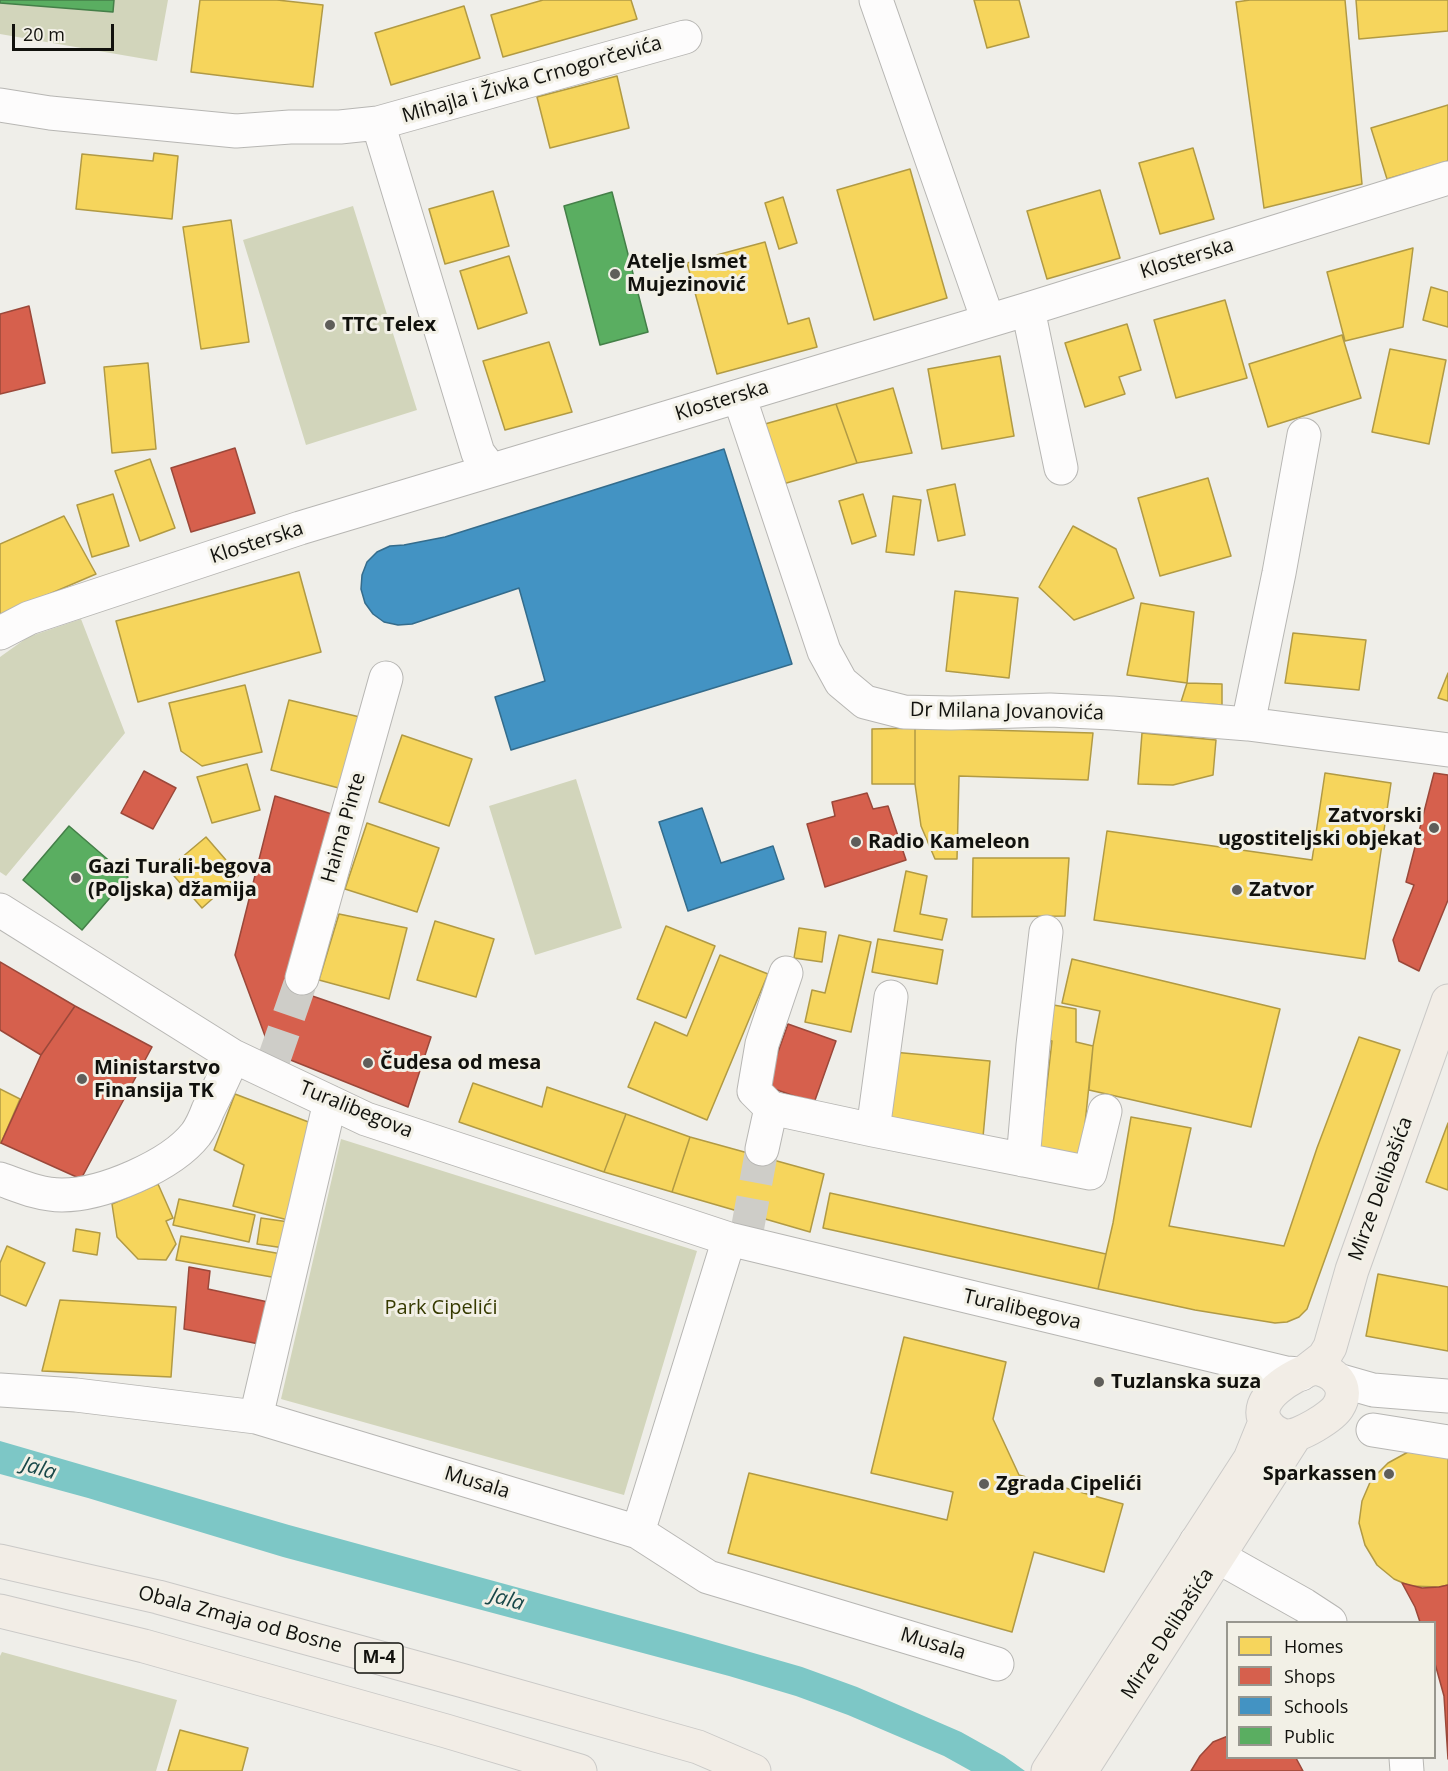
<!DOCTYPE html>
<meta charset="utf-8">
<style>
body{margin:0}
#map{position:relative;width:1448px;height:1771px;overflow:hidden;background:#efeee9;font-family:"Open Sans",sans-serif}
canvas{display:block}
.legend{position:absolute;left:1226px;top:1621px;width:210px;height:138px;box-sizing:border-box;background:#f2f0e6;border:2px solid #98978f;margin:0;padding:8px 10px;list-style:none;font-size:18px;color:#11110d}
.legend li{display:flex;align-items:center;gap:12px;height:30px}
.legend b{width:30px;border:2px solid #98978f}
.scale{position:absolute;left:12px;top:24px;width:102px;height:27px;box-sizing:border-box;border:3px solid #11110d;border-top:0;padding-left:8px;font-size:18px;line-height:21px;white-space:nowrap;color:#11110d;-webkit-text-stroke:4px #f2f0e6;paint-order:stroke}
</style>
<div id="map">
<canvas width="1448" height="1771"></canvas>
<ul class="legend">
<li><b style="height:16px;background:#f6d55c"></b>Homes</li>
<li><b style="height:16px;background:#d6604d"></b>Shops</li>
<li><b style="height:16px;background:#4393c3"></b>Schools</li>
<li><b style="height:16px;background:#5aae61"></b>Public</li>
</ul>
<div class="scale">20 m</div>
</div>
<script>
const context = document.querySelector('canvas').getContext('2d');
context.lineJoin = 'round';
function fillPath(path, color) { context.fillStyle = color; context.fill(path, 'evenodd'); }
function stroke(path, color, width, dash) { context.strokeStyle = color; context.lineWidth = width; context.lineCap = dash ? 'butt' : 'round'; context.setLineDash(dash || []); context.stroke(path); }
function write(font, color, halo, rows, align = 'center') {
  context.font = font + ' "Open Sans",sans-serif'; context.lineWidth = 6; context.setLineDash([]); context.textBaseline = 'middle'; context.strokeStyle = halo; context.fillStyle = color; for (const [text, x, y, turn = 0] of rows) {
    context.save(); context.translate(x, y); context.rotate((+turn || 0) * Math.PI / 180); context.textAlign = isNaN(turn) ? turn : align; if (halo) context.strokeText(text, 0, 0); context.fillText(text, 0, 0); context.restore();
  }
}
fillPath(new Path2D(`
 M0 0H168L157 61 0 34Z
 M353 206 417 410 306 445 243 240Z
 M81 619 125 733 6 876 0 872V657L28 637Z
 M576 779 622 928 535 955 489 806Z
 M341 1139 697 1251 624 1495 281 1399Z
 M2 1652 177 1700 156 1771H0V1656Z`), '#d2d5bb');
fillPath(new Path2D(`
 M0 1441 289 1525 684 1633 802 1667 857 1687 961 1732 1004 1756 1025 1771H971L944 1756 848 1715 796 1696 729 1676 283 1557 88 1498 0 1474Z`), '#7dc7c6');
const homes = new Path2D(`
 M200 0H277L323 5 313 87 191 72Z
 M543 0H631L637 19 503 57 491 15Z
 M974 0H1019L1029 37 987 48Z
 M1250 0H1345L1362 184 1264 208 1236 2Z
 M1356 0H1448V31L1359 39Z
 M464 6 480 58 391 85 375 33Z
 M617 76 629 128 550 148 537 97Z
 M1448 105V161L1387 179 1371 128Z
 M1193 148 1214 219 1160 234 1139 163Z
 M154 153 178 156 172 219 76 209 82 154 153 161Z
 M910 169 947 298 874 320 837 190Z
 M1100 190 1120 258 1047 279 1027 211Z
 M493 191 509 246 445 264 429 209Z
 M783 197 797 243 779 249 765 203Z
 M231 220 249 342 201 349 183 227Z
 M765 242 788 324 809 318 817 347 717 374 687 263Z
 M1413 248 1403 327 1345 341 1327 272Z
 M509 256 527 313 478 329 460 271Z
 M1431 287 1448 292V327L1423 320Z
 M1225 300 1247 378 1176 398 1154 320Z
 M1127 324 1141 370 1119 377 1125 394 1085 407 1065 343Z
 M1342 335 1361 398 1268 427 1249 364Z
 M549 342 572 412 505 430 483 361Z
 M1390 349 1446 360 1429 444 1372 432Z
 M1000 356 1014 436 942 449 928 369Z
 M148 363 156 449 112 453 104 367Z
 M893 388 912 453 857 463 836 404Z
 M836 404 857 463 783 484 765 424Z
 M150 459 175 528 140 541 115 471Z
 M1208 478 1231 556 1160 576 1138 498Z
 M955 484 965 535 938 541 927 490Z
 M113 494 129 546 92 557 77 505Z
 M863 494 876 536 852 544 839 501Z
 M893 496 921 500 914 555 886 552Z
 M64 516 96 574 0 615V544Z
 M1073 526 1116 549 1134 598 1074 620 1039 587Z
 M299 572 321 652 138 702 116 621Z
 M955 591 1018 598 1009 678 946 671Z
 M1141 603 1194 612 1187 683 1127 675Z
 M1293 633 1366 640 1359 690 1285 683Z
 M1448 673V701L1438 698Z
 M1187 683 1222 684V705L1181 702Z
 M245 685 262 752 202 766 181 751 169 703Z
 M289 700 368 719 350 791 271 770Z
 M915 728 1093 733 1088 780 959 776 957 859H935L921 826 915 784Z
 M915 728V784H872V729Z
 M1142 733 1216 740 1213 775 1173 785 1138 784Z
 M402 735 472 759 449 826 379 802Z
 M247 764 260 810 212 823 197 777Z
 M1325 773 1391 783 1365 959 1094 920 1107 831 1312 860Z
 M367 823 439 848 417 912 345 889Z
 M206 837 239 875 202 908 168 869Z
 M973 858H1069L1065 916 972 917Z
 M906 871 927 876 920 914 947 919 942 940 894 931Z
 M339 914 407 928 389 999 319 980Z
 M435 921 494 939 476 997 417 980Z
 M666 926 715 946 686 1018 637 999Z
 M799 928 826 932 822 962 794 958Z
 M839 935 871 942 851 1032 805 1022 812 990 825 993Z
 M878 939 943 950 937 984 872 972Z
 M720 955 768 974 707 1120 628 1087 655 1022 687 1036Z
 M1072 959 1280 1009 1251 1127 1089 1090 1093 1046 1100 1011 1062 1003Z
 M1048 1004 1076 1009V1042L1093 1046 1081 1163 1039 1154 1052 1041 1039 1038Z
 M1359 1037 1400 1050 1307 1309 1299 1317 1287 1322 1275 1323 1195 1310 1098 1289 1113 1223 1131 1117 1191 1128 1169 1226 1284 1246 1317 1148Z
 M893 1052 990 1061 983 1137 886 1128Z
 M473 1083 542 1107 547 1087 626 1114 604 1172 459 1122Z
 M0 1089 20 1099 1 1143H0Z
 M235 1094 319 1126 292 1221 233 1206 244 1165 214 1150Z
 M626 1114 690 1137 672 1192 604 1172Z
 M1448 1123V1190L1426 1182Z
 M690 1137 824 1174 810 1232 672 1192Z
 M158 1184 173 1218 166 1221 176 1244 166 1260 138 1259 117 1237 112 1204Z
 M830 1193 1106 1254 1098 1289 823 1228Z
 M179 1199 255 1215 249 1242 173 1225Z
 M261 1218 289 1222 284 1248 257 1244Z
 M76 1229 100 1233 97 1255 73 1251Z
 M181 1236 287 1255 283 1279 176 1260Z
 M7 1246 45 1263 26 1306 0 1295V1263Z
 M1378 1274 1448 1287V1351L1366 1336Z
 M60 1300 176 1307 171 1377 42 1371Z
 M904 1337 1006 1362 993 1419 1019 1475 1123 1504 1104 1572 1034 1552 1012 1632 728 1553 749 1473 947 1520 953 1492 871 1473Z
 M1408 1452 1448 1453V1585L1439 1587 1410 1586 1394 1579 1377 1565 1365 1545 1359 1523 1362 1501 1371 1480 1388 1463Z
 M180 1730 248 1748 242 1771H168Z`);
fillPath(homes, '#f6d55c');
stroke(homes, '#b19a44', 1.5);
const shops = new Path2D(`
 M29 306 45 383 0 394V314Z
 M235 448 255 513 191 532 171 468Z
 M144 771 176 788 153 829 121 813Z
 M1434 773 1448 775V900L1419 971 1399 961 1393 940 1414 885 1406 882Z
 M867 793 873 809 888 806 906 860 825 887 807 824 835 816 832 802Z
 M275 796 341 817 286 986 295 990 431 1037 408 1107 273 1053 268 1044 235 955Z
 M0 962 75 1006 41 1055 0 1030Z
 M75 1006 152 1047 81 1179 1 1143 41 1055Z
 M788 1024 836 1041 814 1103 766 1086Z
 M189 1267 210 1271 208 1289 268 1302 264 1345 184 1329Z
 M1402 1583 1422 1588 1439 1587 1448 1585V1759L1444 1696 1434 1660V1622H1420L1415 1607Z
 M1228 1736V1758H1296L1303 1771H1191L1200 1756 1213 1742Z`);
fillPath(shops, '#d6604d');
stroke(shops, '#9b483a', 1.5);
const schools = new Path2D(`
 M724 449 792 664 511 750 495 697 545 681 519 588 412 624 398 625 384 622 373 614 365 603 361 589 362 575 367 562 377 552 390 546 404 545 445 537Z
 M702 808 721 863 773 846 784 879 688 911 659 822Z`);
fillPath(schools, '#4393c3');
stroke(schools, '#346c8c', 1.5);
const public = new Path2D(`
 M0 0H114L113 12 0 3Z
 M612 192 648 332 600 345 564 206Z
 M69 826 128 877 82 930 23 880Z`);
fillPath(public, '#5aae61');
stroke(public, '#447f48', 1.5);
stroke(new Path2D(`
 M273 1062 302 978
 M747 1231 762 1149`), '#cecdc8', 33, [33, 16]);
const minor = new Path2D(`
 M876 0 983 306 985 321
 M0 105 50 113 236 131 290 127H340L378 123 478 453 491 470
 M378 123 685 37
 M1028 309 1061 468
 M739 396 824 651 841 682 865 702 904 712 951 713 1050 710 1112 713 1248 724 1448 750
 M0 633 29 618 300 528 1028 309 1448 178
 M1248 724 1279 573 1304 435
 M0 910 233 1056 366 1119 729 1239 1286 1373 1301 1374
 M302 978 386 678
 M330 1102 256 1417 638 1532 708 1577 997 1664
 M771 1108 754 1091 762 1044 786 973
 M873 1130 891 997
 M762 1149 771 1108 873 1130 1090 1173 1105 1111
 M1023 1160 1033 1045 1046 932
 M0 1179C20 1186 40 1195 62 1195 102 1195 171 1166 196 1134 201 1127 205 1118 208 1110 217 1092 226 1074 233 1056
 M1338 1380 1373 1390 1448 1396
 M0 1390 76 1395 256 1417
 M1373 1430 1448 1442
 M638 1532 729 1239
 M1196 1542 1231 1564 1304 1605 1330 1622
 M1406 1758 1407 1771`);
const major = new Path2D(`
 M1314 1368C1333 1370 1351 1387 1338 1407 1332 1417 1299 1437 1287 1436 1279 1435 1272 1431 1267 1424 1249 1399 1295 1374 1314 1368Z
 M1306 1371 1324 1357 1330 1347 1352 1270 1448 1001
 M0 1561 158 1597 464 1681 698 1747 754 1771
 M0 1611 144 1646 446 1731 580 1771
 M1048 1771 1250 1459 1265 1422
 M1081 1771 1295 1436`);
stroke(minor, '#b7b6b3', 35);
stroke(major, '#cac9c7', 35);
stroke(minor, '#fdfcfc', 33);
stroke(major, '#f2ede6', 33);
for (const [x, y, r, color] of [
 [615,274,6,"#5f5e5a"],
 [330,325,6,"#5f5e5a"],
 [1434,828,6,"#5f5e5a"],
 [856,842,6,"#5f5e5a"],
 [76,878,6,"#5f5e5a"],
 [1237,890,6,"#5f5e5a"],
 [368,1063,6,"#5f5e5a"],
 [82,1079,6,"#5f5e5a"],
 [1099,1382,6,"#5f5e5a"],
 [1389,1474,6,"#5f5e5a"],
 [984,1484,6,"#5f5e5a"]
]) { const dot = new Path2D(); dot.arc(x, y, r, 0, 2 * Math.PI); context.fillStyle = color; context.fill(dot); stroke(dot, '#f2f0e6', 2); }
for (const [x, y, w] of [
 [379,1658,48]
]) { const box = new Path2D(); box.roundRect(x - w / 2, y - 15, w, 30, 4.5); context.fillStyle = '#f2f0e6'; context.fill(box); stroke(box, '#11110d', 1.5); }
write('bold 18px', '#11110d', null, [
 ["M-4",379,1658]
]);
write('20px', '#11110d', '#f2f0e6', [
 ["Mihajla i Živka Crnogorčevića",532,80,-16],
 ["Klosterska",1187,259,-17],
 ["Klosterska",722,401,-17],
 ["Klosterska",257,543,-18],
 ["Dr Milana Jovanovića",1007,712,1],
 ["Haima Pinte",344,828,-74],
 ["Turalibegova",356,1110,22],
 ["Mirze Delibašića",1381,1189,-70],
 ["Turalibegova",1022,1310,13],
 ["Musala",477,1483,17],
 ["Obala Zmaja od Bosne",240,1620,15],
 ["Mirze Delibašića",1168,1634,-57],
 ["Musala",933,1644,17]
]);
write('bold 20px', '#11110d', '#f2f0e6', [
 ["Atelje Ismet",627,262],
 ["Mujezinović",627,285],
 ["TTC Telex",342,325],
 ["Zatvorski",1422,816,"right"],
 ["ugostiteljski objekat",1422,839,"right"],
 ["Radio Kameleon",868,842],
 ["Gazi Turali-begova",88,867],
 ["(Poljska) džamija",88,890],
 ["Zatvor",1249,890],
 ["Čudesa od mesa",380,1063],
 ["Ministarstvo",94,1068],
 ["Finansija TK",94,1091],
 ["Tuzlanska suza",1111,1382],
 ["Sparkassen",1377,1474,"right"],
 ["Zgrada Cipelići",996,1484]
], 'left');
write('20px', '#363a00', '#f2f0e6', [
 ["Park Cipelići",441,1308]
]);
write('italic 21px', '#194849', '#f2f0e6', [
 ["Jala",39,1469,16],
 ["Jala",507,1600,16]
]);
</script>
